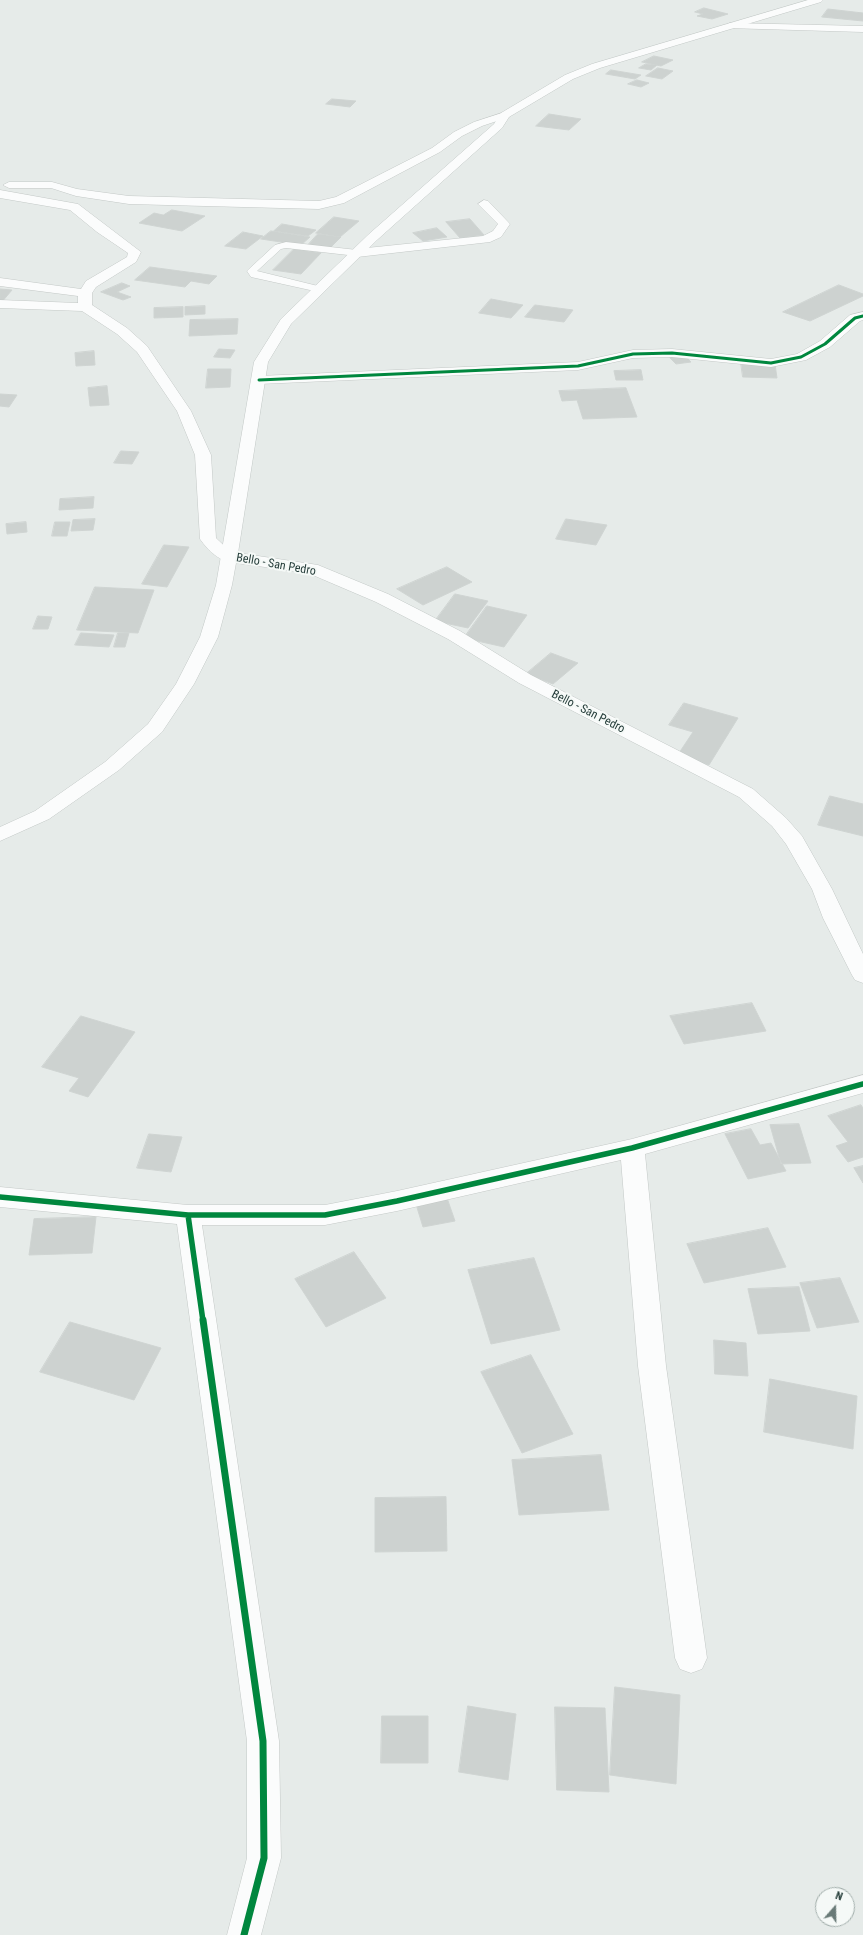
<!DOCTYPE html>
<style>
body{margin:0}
#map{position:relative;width:863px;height:1935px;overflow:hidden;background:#e6ebe9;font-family:"Roboto Condensed",sans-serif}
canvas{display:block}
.north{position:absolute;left:815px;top:1887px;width:40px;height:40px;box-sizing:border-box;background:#f5f9f7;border:1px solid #a2aeab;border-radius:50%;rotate:20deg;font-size:11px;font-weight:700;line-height:16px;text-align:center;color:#253d3a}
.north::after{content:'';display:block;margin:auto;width:14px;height:18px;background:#697a77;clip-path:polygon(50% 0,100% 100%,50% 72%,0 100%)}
</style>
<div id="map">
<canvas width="863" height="1935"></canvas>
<div class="north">N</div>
</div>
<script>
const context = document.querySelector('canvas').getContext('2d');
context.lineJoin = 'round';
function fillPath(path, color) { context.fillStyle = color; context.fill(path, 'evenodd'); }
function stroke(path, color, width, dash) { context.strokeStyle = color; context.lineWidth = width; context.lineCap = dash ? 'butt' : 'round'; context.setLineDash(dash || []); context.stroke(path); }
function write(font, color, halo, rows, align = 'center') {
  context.font = font + ' "Roboto Condensed",sans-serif'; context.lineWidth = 4; context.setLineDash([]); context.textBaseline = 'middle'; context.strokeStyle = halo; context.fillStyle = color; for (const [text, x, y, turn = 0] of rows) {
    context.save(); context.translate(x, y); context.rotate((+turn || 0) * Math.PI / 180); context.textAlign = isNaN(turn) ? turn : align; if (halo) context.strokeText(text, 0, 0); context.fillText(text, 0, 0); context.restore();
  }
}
const building = new Path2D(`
 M704 8 728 14 712 19 697 16 703 14 695 12Z
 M828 9 863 13V21L822 17Z
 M654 56 673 60 661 66 642 62Z
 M646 64 657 65 651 70 639 68Z
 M658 68 673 71 662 79 646 76Z
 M611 70 641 75 635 79 606 74Z
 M637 80 649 83 641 87 628 84Z
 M332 99 356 101 350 107 326 104Z
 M549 114 581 119 569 130 536 126Z
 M172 210 205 216 182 231 139 223 154 213 163 215Z
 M334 217 359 221 340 237 316 233Z
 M470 219 484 235 460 238 446 222Z
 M282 224 316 230 308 236 274 231Z
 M437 228 447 237 423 241 413 233Z
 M271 231 310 237 301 245 261 239Z
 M243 232 263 236 246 249 225 246Z
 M318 234 341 237 330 248 308 245Z
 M294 249 321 253 301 274 273 270Z
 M150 267 217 276 209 284 191 281 185 287 135 280Z
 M122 283 130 286 117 292 131 297 123 300 101 292Z
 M839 285 863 294V296L810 321 783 312Z
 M0 289 12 290 1 303H0Z
 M491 299 523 305 511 318 479 313Z
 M535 305 573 310 564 322 525 317Z
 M205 306V314L185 315V307Z
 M183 307V317L154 318V308Z
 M238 319 237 334 189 336 190 320Z
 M219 349 235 350 230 358 214 357Z
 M94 351 95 365 76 366 75 353Z
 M685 356 691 362 676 364 670 358Z
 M741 363 775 364 777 378 743 377Z
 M208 369H231L230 387 206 388Z
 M641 370 643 380H616L614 371Z
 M107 386 109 405 90 406 88 388Z
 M626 388 637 417 583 419 577 400 562 401 559 391Z
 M0 394 17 395 9 407 0 406Z
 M121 451 139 452 132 464 114 463Z
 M94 497 93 508 59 510 60 499Z
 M95 519 93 530 71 531 73 520Z
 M566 519 607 525 596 545 556 539Z
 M26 522 27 532 7 534 6 524Z
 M55 522H70L67 536H52Z
 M164 545 189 547 167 587 142 584Z
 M447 567 472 582 423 605 397 589Z
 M95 587 154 590 138 633 77 630Z
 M455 594 488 601 468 628 435 621Z
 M487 606 527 615 504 647 464 638Z
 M38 616 52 617 48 629H33Z
 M81 633 114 635 109 647 75 645Z
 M118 633H129L125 647H114Z
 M551 653 578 663 553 684 526 674Z
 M684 703 738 718 709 765 677 756 693 732 669 725Z
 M830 796 863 804V836L818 825Z
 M752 1003 766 1031 684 1044 670 1016Z
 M81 1016 135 1032 88 1097 69 1091 79 1078 42 1067Z
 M861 1105 863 1108V1157L848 1162 836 1146 848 1142 828 1116Z
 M799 1124 811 1163 781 1164 770 1125Z
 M751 1129 760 1145 771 1143 786 1171 748 1179 725 1134Z
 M149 1134 182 1137 171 1172 137 1168Z
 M863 1166V1183L854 1168Z
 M446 1195 455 1221 423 1227 415 1201Z
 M96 1217 92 1253 29 1255 34 1219Z
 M768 1228 786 1267 704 1283 687 1244Z
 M354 1252 386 1298 326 1327 295 1279Z
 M534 1258 560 1330 491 1344 468 1270Z
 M840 1278 859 1322 817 1328 800 1283Z
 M799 1287 810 1331 758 1334 748 1289Z
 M70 1322 161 1348 134 1400 40 1372Z
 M714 1340 746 1343 748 1376 715 1374Z
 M531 1355 573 1434 522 1453 481 1372Z
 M770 1379 857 1396 853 1449 764 1432Z
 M601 1455 609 1510 519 1515 512 1460Z
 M446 1497 447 1551 375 1552V1498Z
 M615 1687 680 1695 676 1784 610 1775Z
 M468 1706 516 1714 508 1780 459 1772Z
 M555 1707 605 1708 609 1792 557 1790Z
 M382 1716H428V1763H381Z`);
fillPath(building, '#cdd2d0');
stroke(building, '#cfd4d2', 1);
const service = new Path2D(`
 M286 242 357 250 362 253 357 256 286 248 281 249 257 271 322 287 324 289 319 292 251 277 247 271 249 269 275 245Z`);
const minor = new Path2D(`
 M730 23 863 26V32L727 28 725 26Z
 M505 112 510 115 509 117 482 126 462 136 440 152 344 203 319 209 129 204 76 196 51 188H9L3 185 9 182H52L77 189 129 196 319 201 336 197 432 148 454 132 474 122Z
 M0 190 78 204 141 252 136 262 96 287 92 293V305L127 328 147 346 191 411 211 455 216 538 236 557 234 561C221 564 207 549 200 539L195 455 177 411 137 352 117 334 82 311 0 308V300L78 303V296L0 286V278L81 289 86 281 127 257 128 253 97 232 70 210 0 198Z
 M484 200 488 201 510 224 501 237 490 242 357 257 351 253 357 249 483 236 493 231 498 224 478 204Z
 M863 312V320L860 321 830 347 806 360 771 367 672 357 633 358 578 370 259 384 254 383 252 380 254 377 259 376 578 362 633 350 672 349 771 359 797 354 820 341 850 315Z
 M863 1075V1093L645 1154 666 1366 707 1658 702 1669 691 1673 680 1669 675 1658 638 1366 621 1160 397 1211 325 1225H202L279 1741 281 1858 261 1935H227L247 1858V1741L177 1224 0 1207V1187L188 1205H325L397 1191 632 1139Z`);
const secondary = new Path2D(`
 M808 0H823L821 2 600 68 573 79 509 117 502 128 377 240 291 324 268 362 238 553 318 565 388 594 460 631 531 675 753 789 786 818 802 836 832 889 863 954V983L855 980 852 975 823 918 812 889 786 844 772 826 739 797 519 683 448 639 376 602 308 573 236 563 232 585 218 637 194 684 162 732 119 770 49 819 0 841V827L35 811 105 762 148 724 176 684 200 637 216 585 254 362 281 319 369 234 494 124 501 113 565 75 592 64Z`);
stroke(service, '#c3c8c6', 1);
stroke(minor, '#c3c8c6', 1);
stroke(secondary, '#c2c8c6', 1);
fillPath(service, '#fbfcfc');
fillPath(minor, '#fbfcfc');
fillPath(secondary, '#fbfcfc');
stroke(new Path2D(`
 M259 380 578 366 633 354 672 353 771 363 801 357 825 344 855 318 863 316`), '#00873e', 3);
stroke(new Path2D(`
 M0 1197 188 1215H325L397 1201 632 1148 863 1084
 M188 1215 203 1321`), '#00873e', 5.5);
stroke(new Path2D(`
 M203 1320 263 1741 264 1858 244 1935`), '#00873e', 7);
write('12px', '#253d3a', '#f5f9f7', [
 ["Bello - San Pedro",276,565,10],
 ["Bello - San Pedro",588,712,27]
]);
</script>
